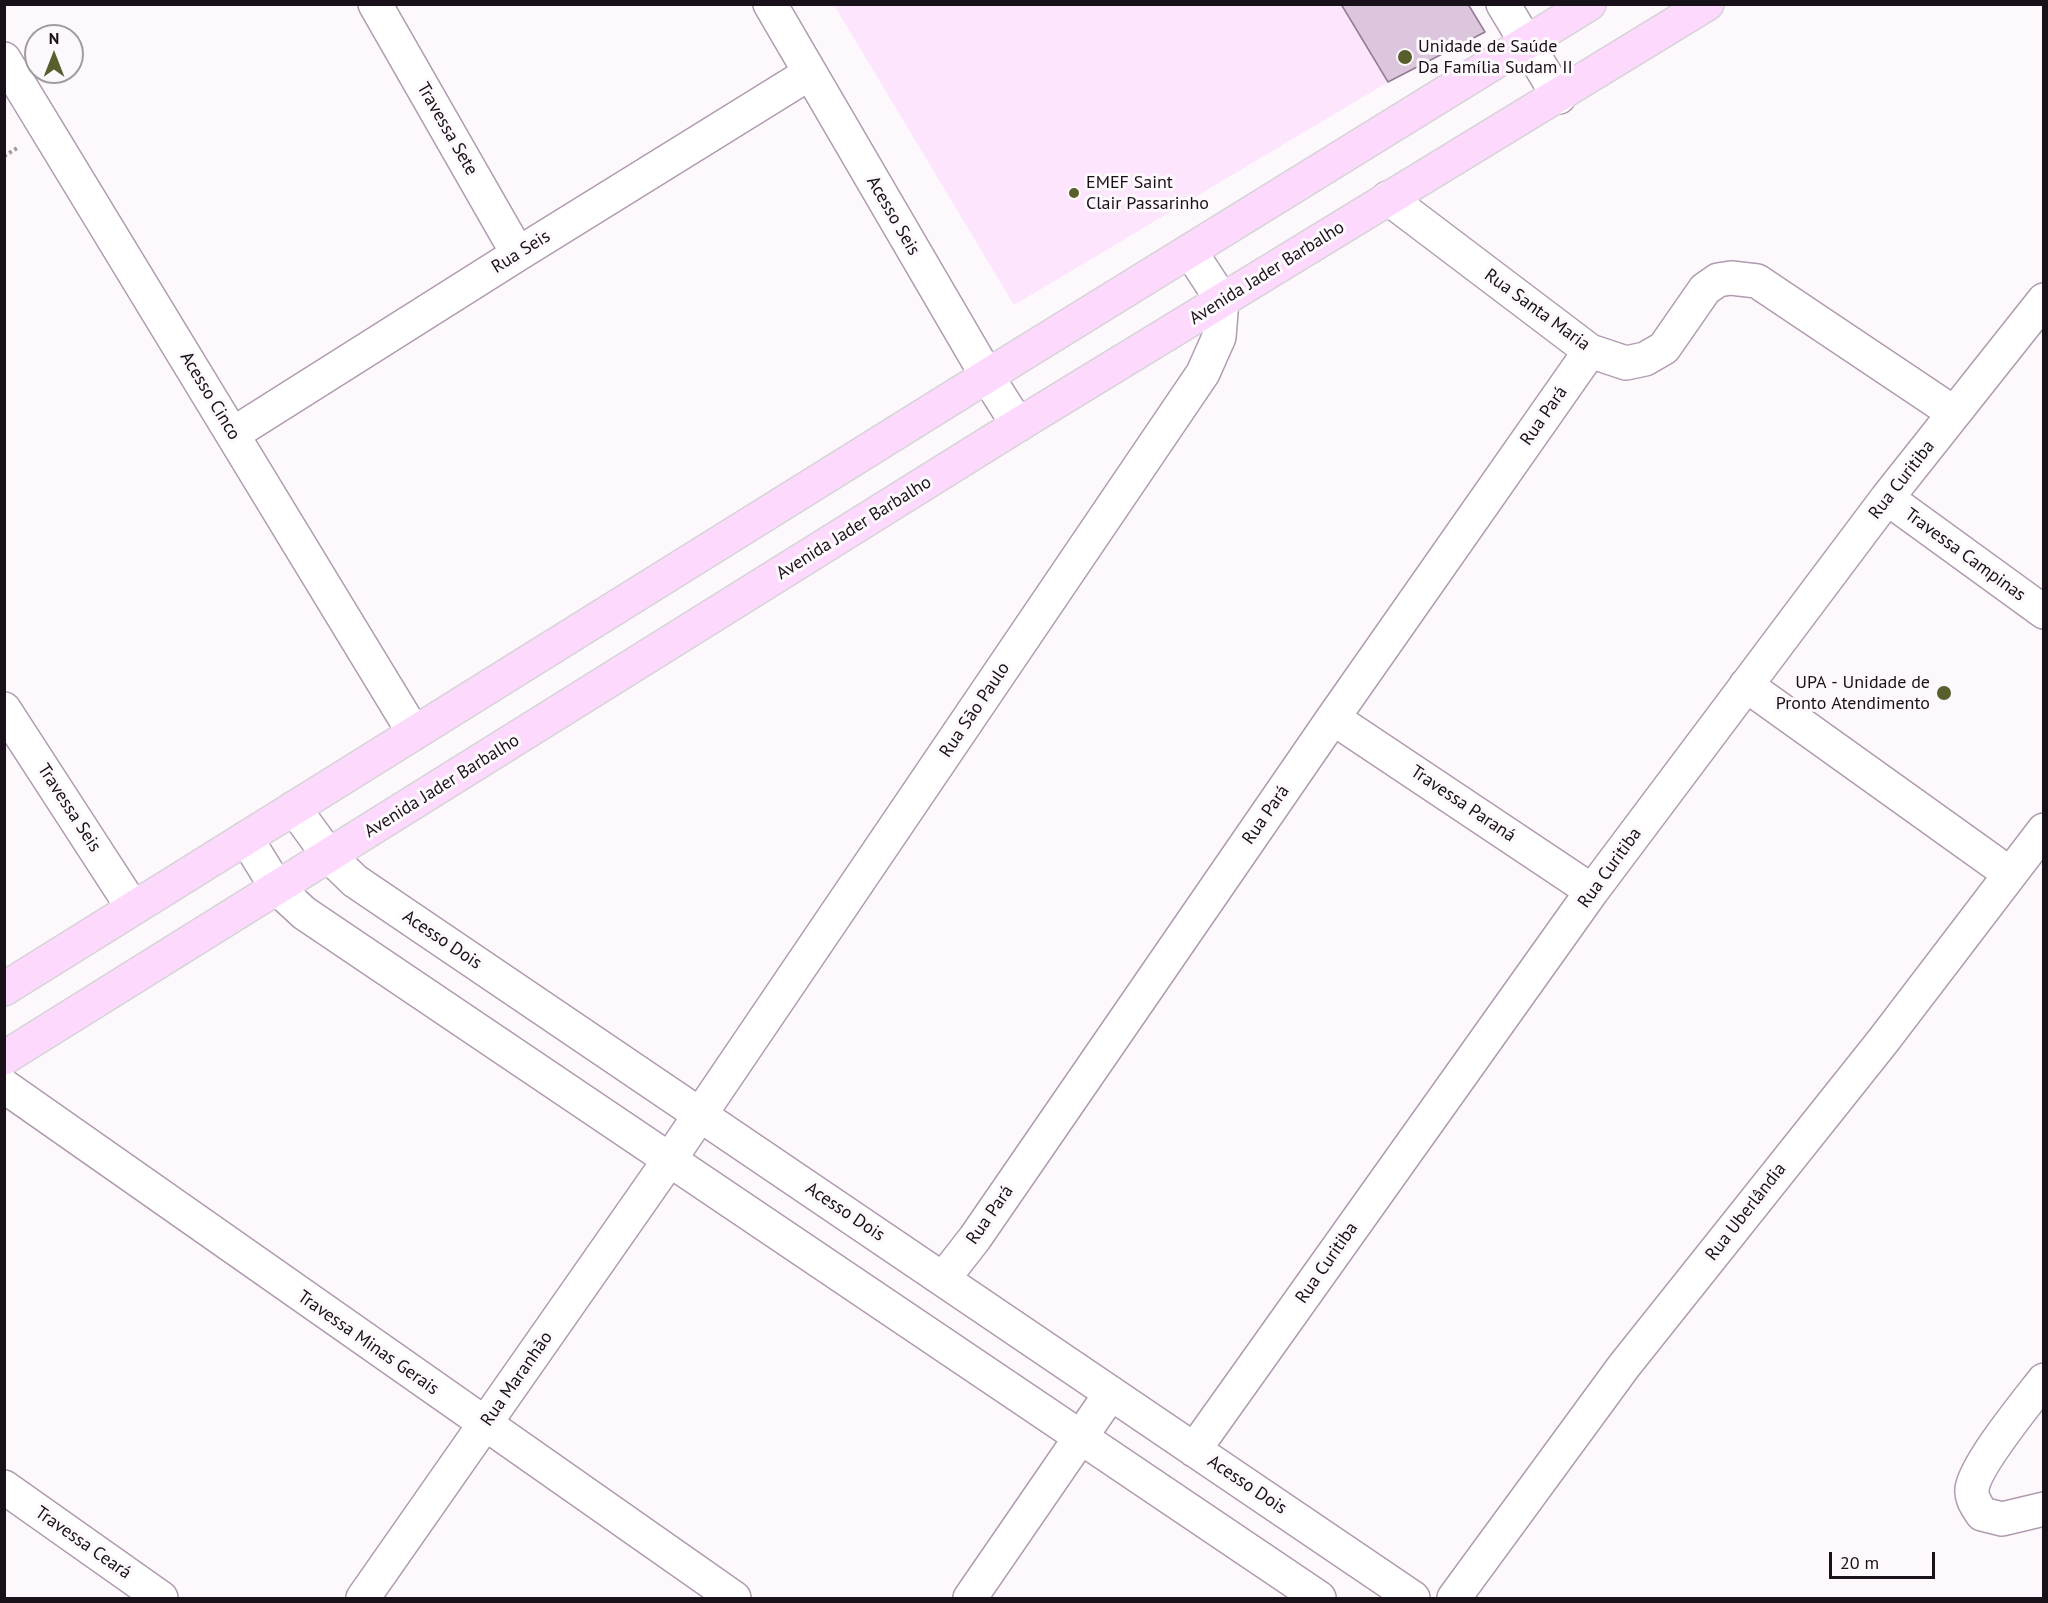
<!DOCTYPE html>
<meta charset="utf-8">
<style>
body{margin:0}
#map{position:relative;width:2048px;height:1603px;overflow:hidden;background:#fcf8fc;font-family:"PT Sans",sans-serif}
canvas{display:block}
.frame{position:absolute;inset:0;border:6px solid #191119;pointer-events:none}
.north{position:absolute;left:24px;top:24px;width:60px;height:60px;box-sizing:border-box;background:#fcf8fc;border:2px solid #a19ca1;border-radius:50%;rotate:0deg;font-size:16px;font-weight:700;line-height:24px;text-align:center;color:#191119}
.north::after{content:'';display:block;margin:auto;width:21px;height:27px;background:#585e2c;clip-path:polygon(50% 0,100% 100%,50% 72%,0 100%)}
.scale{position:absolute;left:1829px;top:1552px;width:106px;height:27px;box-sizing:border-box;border:3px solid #191119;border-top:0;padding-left:8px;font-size:18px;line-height:21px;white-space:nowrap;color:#191119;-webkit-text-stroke:4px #fcf8fc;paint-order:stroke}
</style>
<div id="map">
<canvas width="2048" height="1603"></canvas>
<div class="frame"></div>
<div class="north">N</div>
<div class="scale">20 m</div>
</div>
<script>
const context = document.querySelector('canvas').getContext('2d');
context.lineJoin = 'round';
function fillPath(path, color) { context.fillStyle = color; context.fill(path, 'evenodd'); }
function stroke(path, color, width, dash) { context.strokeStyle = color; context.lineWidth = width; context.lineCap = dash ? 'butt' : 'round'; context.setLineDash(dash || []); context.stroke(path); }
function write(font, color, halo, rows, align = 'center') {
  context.font = font + ' "PT Sans",sans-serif'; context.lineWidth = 6; context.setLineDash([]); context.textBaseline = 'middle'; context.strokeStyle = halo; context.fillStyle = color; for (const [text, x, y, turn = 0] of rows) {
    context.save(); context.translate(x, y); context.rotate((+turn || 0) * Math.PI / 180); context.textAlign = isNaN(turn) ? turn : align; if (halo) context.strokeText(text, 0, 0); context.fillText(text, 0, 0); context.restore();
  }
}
fillPath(new Path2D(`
 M834 5H1341L1388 82 1014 305Z`), '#fce5fd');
const building = new Path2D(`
 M1341 4H1468L1485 32 1388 82Z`);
fillPath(building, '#dcc6dd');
stroke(building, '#917c91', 1.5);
const minor = new Path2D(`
 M375 4 518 254
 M770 4 987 376 1018 425
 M1503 4 1559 97
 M4 59 414 733
 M1388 198 1590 351 1626 363 1645 359 1664 348 1705 289 1718 280 1731 278 1757 281 1954 413
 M233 434 518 254 810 73
 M1887 498 2044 612
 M1746 685 2010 874
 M4 709 133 908
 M1333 718 1592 891
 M294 808 329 856 355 881 1413 1598
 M246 838 277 888 304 913 1319 1598
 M4 1086 734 1598
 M943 1279 975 1238 1333 718 1590 351
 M2044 1380C2027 1402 1975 1465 1972 1489 1971 1499 1977 1506 1982 1514L2002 1519 2044 1509
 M1194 1450 1592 891 1887 498 2044 300
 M4 1487 161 1598
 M363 1598 670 1159 1203 373 1219 337 1222 300 1190 251
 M970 1598 1111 1393
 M1454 1598 1624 1366 1883 1041 2044 830`);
const major = new Path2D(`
 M4 989 987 376 1589 4
 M4 1058 1018 425 1707 4`);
stroke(minor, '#b09bb1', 36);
stroke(major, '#d6d4d6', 36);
stroke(new Path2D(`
 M4 156 19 147`), '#a19ca1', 4, [3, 3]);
stroke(minor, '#fff', 33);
stroke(major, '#fcd9fd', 33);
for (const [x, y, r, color] of [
 [1405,57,8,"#585e2c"],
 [1074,193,6,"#585e2c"],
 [1944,693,8,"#585e2c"]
]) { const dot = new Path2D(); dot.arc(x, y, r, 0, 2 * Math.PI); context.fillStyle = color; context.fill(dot); stroke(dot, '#fcf8fc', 2); }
write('18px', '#191119', '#fcf8fc', [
 ["Unidade de Saúde",1418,47],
 ["Da Família Sudam II",1418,68],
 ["EMEF Saint",1086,183],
 ["Clair Passarinho",1086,204],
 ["UPA - Unidade de",1930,683,"right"],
 ["Pronto Atendimento",1930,704,"right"]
], 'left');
write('18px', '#191119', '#fcf8fc', [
 ["Travessa Sete",447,129,60],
 ["Acesso Seis",893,216,60],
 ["Rua Seis",521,252,-32],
 ["Avenida Jader Barbalho",1267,273,-32],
 ["Rua Santa Maria",1537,310,36],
 ["Acesso Cinco",210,396,59],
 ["Rua Pará",1544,416,-55],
 ["Rua Curitiba",1902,480,-52],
 ["Avenida Jader Barbalho",854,528,-32],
 ["Travessa Campinas",1965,555,36],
 ["Rua São Paulo",975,710,-56],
 ["Avenida Jader Barbalho",442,786,-32],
 ["Travessa Paraná",1463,804,34],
 ["Travessa Seis",69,808,57],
 ["Rua Pará",1266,815,-55],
 ["Rua Curitiba",1610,868,-54],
 ["Acesso Dois",442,940,34],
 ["Acesso Dois",845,1212,34],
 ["Rua Uberlândia",1746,1212,-52],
 ["Rua Pará",990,1215,-55],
 ["Rua Curitiba",1327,1263,-55],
 ["Travessa Minas Gerais",368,1343,35],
 ["Rua Maranhão",517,1379,-55],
 ["Acesso Dois",1247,1485,34],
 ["Travessa Ceará",83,1543,35]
]);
</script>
